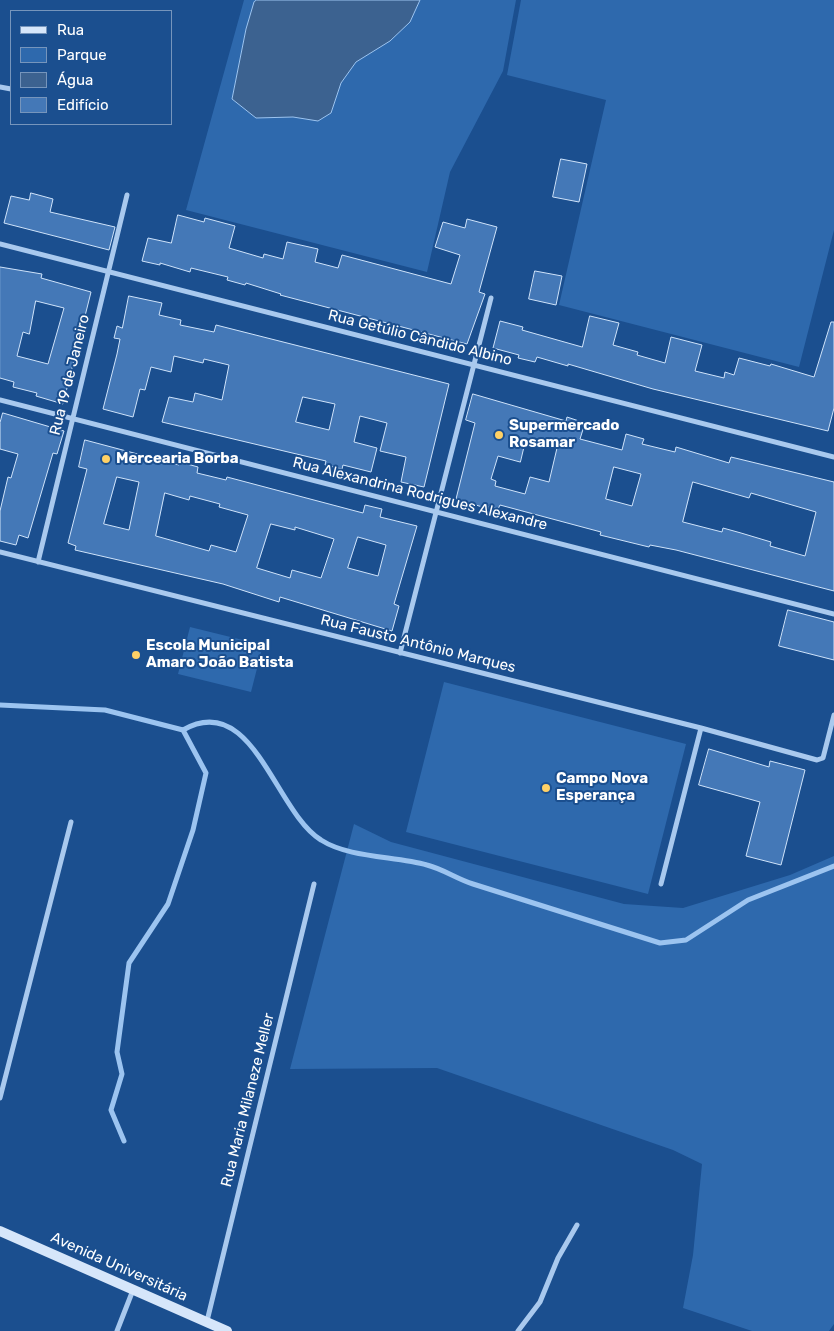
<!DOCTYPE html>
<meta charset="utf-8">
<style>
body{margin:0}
#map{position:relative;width:834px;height:1331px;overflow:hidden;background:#1b4f8f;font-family:Rubik,sans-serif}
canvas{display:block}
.legend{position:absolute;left:10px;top:10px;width:162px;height:115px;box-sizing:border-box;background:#1b4f8f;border:1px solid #7695bc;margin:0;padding:6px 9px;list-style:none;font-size:15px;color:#fff}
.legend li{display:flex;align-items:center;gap:10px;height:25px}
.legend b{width:25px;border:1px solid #7695bc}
</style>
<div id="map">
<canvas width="834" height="1331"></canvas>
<ul class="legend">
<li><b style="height:6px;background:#d6e6fa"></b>Rua</li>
<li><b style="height:14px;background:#2e69ad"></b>Parque</li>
<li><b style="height:14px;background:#3c6290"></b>Água</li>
<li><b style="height:14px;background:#4478b7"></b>Edifício</li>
</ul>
</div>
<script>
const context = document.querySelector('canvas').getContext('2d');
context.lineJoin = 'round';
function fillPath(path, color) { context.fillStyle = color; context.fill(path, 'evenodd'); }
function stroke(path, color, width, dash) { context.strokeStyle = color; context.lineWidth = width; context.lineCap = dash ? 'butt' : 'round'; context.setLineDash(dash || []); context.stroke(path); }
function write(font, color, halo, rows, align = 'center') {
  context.font = font + ' Rubik,sans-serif'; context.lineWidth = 4; context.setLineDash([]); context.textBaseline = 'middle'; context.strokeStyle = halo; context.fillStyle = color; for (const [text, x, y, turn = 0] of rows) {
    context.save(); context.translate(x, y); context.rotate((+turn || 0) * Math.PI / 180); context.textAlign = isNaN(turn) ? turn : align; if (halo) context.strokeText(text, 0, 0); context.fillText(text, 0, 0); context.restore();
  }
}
fillPath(new Path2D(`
 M244 0H516L503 71 450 172 427 272 186 210Z
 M521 0H834V230L799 367 559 305 606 100 507 75Z
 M190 627 263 645 251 692 178 674Z
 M444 682 686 744 648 894 406 832Z
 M354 824 391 842 624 904 683 908 790 875 834 856V1324L829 1331H752L683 1308 693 1255 702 1164 673 1150 437 1068 290 1069Z`), '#2e69ad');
const water = new Path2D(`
 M257 0H420L410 22 390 41 356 62 341 83 331 113 318 121 293 117 256 118 232 99 246 29 254 2Z`);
fillPath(water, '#3c6290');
stroke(water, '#9cc4f0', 1);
stroke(new Path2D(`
 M0 705 105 710 183 730 206 773 193 830 168 904 129 963 117 1052 122 1074 111 1110 124 1141
 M183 730C253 690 275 812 321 840 349 858 395 856 427 865 443 869 457 879 473 884 535 903 597 923 660 943L686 940 748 900 834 866`), '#9cc4f0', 5);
const building = new Path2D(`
 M561 159 587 164 579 202 553 197Z
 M31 193 53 199 50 212 115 227 109 250 4 223 11 196 29 200Z
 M178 215 204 222 205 218 235 226 229 248 263 258 264 254 283 259 287 242 318 249 315 262 338 268 342 255 451 284 460 255 435 247 443 222 465 228 467 219 497 227 479 292 485 294 467 344 280 295 281 294 246 283 245 285 227 280 228 277 191 268 190 272 160 263V265L142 261 148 238 171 243Z
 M0 267 42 274 41 278 91 292 63 404 36 396 37 393 13 387 14 382 0 378ZM36 301 64 308 48 364 17 356 23 332 29 334Z
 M535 271 562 276 556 305 529 299Z
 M129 296 162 303 159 315 181 320 180 325 214 332 216 325 449 384 424 487 401 482 406 457 380 451 387 423 360 416 354 442 377 448 371 472 343 465 342 469 325 465 326 461 162 422 169 397 193 402 195 393 222 400 229 365 204 359 203 363 174 356 171 372 151 367 145 390 140 389 133 417 103 409 117 354 120 339 114 338 117 326 122 328ZM303 397 335 404 329 430 296 422Z
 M590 316 619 323 613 345 638 352 637 355 665 363 671 337 702 345 695 371 724 378 725 372 734 375 739 358 770 366 771 364 814 377 831 322H834V408L828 431 653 389 568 364V366L537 357 535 362 518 358 519 355 493 348 500 321 523 327 522 330 582 347Z
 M473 394 566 421 567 417 585 423 580 439 622 450 626 434 644 439 642 444 675 452 676 447 729 463 731 457 834 482V591L676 550 650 545 649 547 600 535 601 532 500 505 498 509 489 506V509L456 499 475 423 466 420ZM526 440 557 448 549 482 530 477 525 494 495 486 496 481 491 479 498 456 520 462ZM614 467 641 474 632 506 606 499ZM693 482 749 498 751 493 816 512 805 556 770 546 771 542 741 533 723 528 722 532 683 522Z
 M3 413 64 431 57 454 53 453 28 538 19 535 16 545 0 541V511L8 477 11 478 18 454 0 449V423Z
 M85 440 179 465 180 462 198 467 197 473 226 480 227 477 363 513 365 505 382 509 380 517 417 526 394 604 399 606 392 631 280 597 279 602 223 584 75 550 76 546 68 543 87 469 79 467ZM117 477 139 482 129 530 104 524ZM165 493 189 500 190 496 220 504 219 507 248 515 236 552 211 545 209 551 156 536ZM271 524 295 530V527L334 539 321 578 292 570 290 578 257 568ZM358 537 386 545 378 576 348 568Z
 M788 610 834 622V660L779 646Z
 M709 749 769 767 770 761 805 770 781 865 746 856 760 802 699 785Z`);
fillPath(building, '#4478b7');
stroke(building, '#cfe3fa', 1);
stroke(new Path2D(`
 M0 87 11 89
 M0 244 834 457
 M0 400 834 614
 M0 552 701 728 817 760 823 758 834 715
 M38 562 127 195
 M400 653 491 298
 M661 884 701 728
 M0 1098 71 822
 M207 1321 314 884
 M117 1331 133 1290
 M518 1331 540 1302 558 1258 577 1225`), '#a9c9ee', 5);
stroke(new Path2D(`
 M0 1231 227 1331`), '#d6e6fa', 10);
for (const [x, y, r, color] of [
 [499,435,5,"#ffd166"],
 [106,459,5,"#ffd166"],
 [136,655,5,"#ffd166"],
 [546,788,5,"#ffd166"]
]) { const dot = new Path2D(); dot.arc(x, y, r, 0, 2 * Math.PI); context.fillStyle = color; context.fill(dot); stroke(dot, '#1b4f8f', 2); }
write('15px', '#fff', '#1b4f8f', [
 ["Rua Getúlio Cândido Albino",420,338,14],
 ["Rua 19 de Janeiro",70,375,-76],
 ["Rua Alexandrina Rodrigues Alexandre",420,494,14],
 ["Rua Fausto Antônio Marques",418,644,14],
 ["Rua Maria Milaneze Meller",248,1100,-76],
 ["Avenida Universitária",119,1267,24]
]);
write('bold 15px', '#fff', '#1b4f8f', [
 ["Supermercado",509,426],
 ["Rosamar",509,443],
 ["Mercearia Borba",116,459],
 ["Escola Municipal",146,646],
 ["Amaro João Batista",146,663],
 ["Campo Nova",556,779],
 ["Esperança",556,796]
], 'left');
</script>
